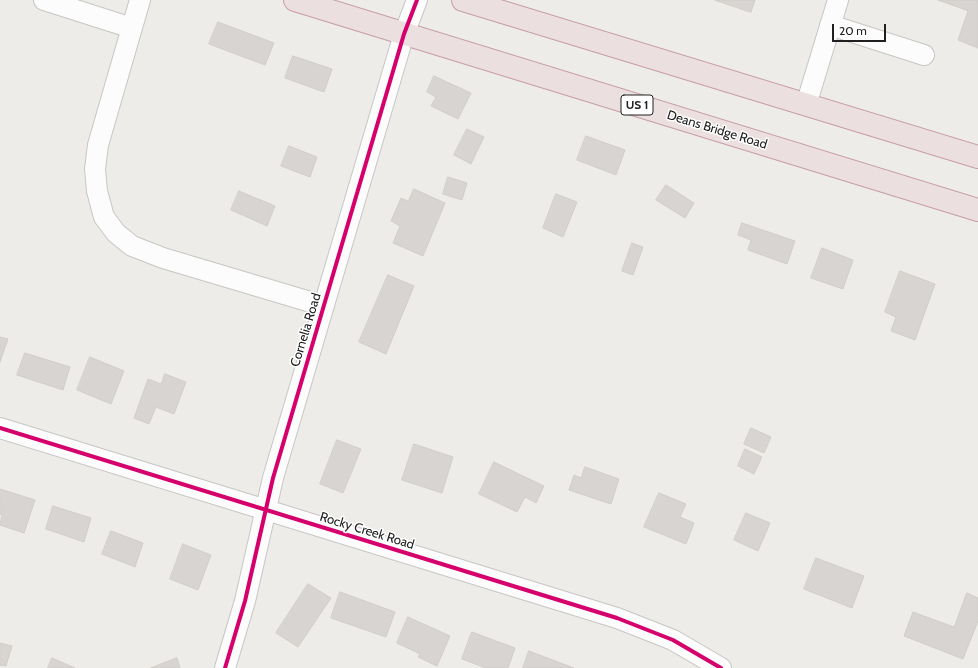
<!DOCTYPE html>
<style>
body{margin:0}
#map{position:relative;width:978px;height:668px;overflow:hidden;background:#eeece8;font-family:Cabin,sans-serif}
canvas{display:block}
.scale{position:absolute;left:832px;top:24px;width:54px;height:18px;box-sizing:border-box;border:2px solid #202020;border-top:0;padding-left:5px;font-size:12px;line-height:14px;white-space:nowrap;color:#202020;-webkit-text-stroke:3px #fff;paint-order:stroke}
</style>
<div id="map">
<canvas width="978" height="668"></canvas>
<div class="scale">20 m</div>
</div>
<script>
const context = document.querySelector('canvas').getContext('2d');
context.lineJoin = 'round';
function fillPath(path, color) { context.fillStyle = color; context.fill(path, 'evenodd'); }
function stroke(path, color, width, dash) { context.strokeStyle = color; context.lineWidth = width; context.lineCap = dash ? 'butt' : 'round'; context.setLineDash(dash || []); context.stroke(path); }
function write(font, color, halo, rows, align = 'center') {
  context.font = font + ' Cabin,sans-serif'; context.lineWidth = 3; context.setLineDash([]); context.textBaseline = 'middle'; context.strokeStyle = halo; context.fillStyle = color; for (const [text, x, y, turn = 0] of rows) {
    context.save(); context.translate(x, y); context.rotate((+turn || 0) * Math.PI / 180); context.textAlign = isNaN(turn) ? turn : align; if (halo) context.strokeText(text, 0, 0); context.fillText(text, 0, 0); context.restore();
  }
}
const building = new Path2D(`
 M715 0H755L751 12Z
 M938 0H978V48L958 40 968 11Z
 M218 22 274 43 265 65 209 44Z
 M293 56 332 69 324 92 285 78Z
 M434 76 471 93 458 119 431 106 436 97 427 92Z
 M467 129 484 137 471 164 454 155Z
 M586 136 625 150 616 175 577 160Z
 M289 146 317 157 310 177 281 166Z
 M448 177 467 183 462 200 443 194Z
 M666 185 694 203 685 218 656 200Z
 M414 189 445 203 423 256 393 243 400 226 391 221 401 198 408 201Z
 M239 191 275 206 267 226 231 210Z
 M556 194 577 202 563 237 543 228Z
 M742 223 795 241 787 264 748 250 751 240 738 235Z
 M632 243 643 247 633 275 622 271Z
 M822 248 853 260 843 289 811 278Z
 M900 271 935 284 915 340 891 331 896 317 885 312Z
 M388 275 414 286 386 354 359 342Z
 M0 337 8 339 0 362Z
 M25 353 70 367 63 390 17 375Z
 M90 357 124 371 111 404 77 390Z
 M165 374 186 382 174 414 156 407 149 424 134 418 148 379 161 384Z
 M751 428 771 437 764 453 744 444Z
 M337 440 361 449 343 493 320 484Z
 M414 444 453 457 442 493 402 480Z
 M745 449 762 457 754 474 738 466Z
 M494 462 544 486 536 503 525 497 517 512 479 494Z
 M585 467 619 479 611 504 569 490 574 475 581 478Z
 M0 489 35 500 24 533 0 525 2 515 0 514Z
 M659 493 686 504 680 517 694 523 686 544 644 527Z
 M53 506 91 518 84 542 46 529Z
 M746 513 770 523 758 551 734 540Z
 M111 531 143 543 135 567 102 554Z
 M183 544 211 555 198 590 170 579Z
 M816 558 864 576 852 608 804 589Z
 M308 584 331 598 298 647 276 633Z
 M340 592 395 612 386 637 331 618Z
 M967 593 978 598V621L963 659 904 636 913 612 954 627Z
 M408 617 450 636 437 666 418 657 420 654 397 643Z
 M472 632 515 648 508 668H486L462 659Z
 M0 643 12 646 6 666 0 665Z
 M529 651 574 668H523Z
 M52 658 75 668H48Z
 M177 658 180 668H151Z`);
fillPath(building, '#d7d4d1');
stroke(building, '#d1cdc9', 1);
const minor = new Path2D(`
 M44 0 132 28
 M140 0 98 145 95 169 97 191 104 217 116 233 132 246 163 258 324 306
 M830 25 924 55
 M806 105 838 0
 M0 428 617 618 673 640 721 668
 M225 668 245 601 273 478 404 34 417 0`);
const highway = new Path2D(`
 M295 0 978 210
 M463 0 978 157`);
stroke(minor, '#c7c6c4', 22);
stroke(highway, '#c69ca9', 24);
stroke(minor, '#fcfcfc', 20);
stroke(highway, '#ebdfe0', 22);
stroke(new Path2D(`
 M0 428 617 618 673 640 721 668
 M225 668 245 601 273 478 404 34 417 0`), '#d6006c', 4);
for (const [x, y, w] of [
 [637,105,32]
]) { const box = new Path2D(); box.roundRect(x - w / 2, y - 10, w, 20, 3); context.fillStyle = '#fff'; context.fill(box); stroke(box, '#202020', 1); }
write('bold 12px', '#202020', null, [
 ["US 1",637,105]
]);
write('13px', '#202020', '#fff', [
 ["Deans Bridge Road",717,130,17],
 ["Cornelia Road",306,330,-73],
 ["Rocky Creek Road",367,531,17]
]);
</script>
